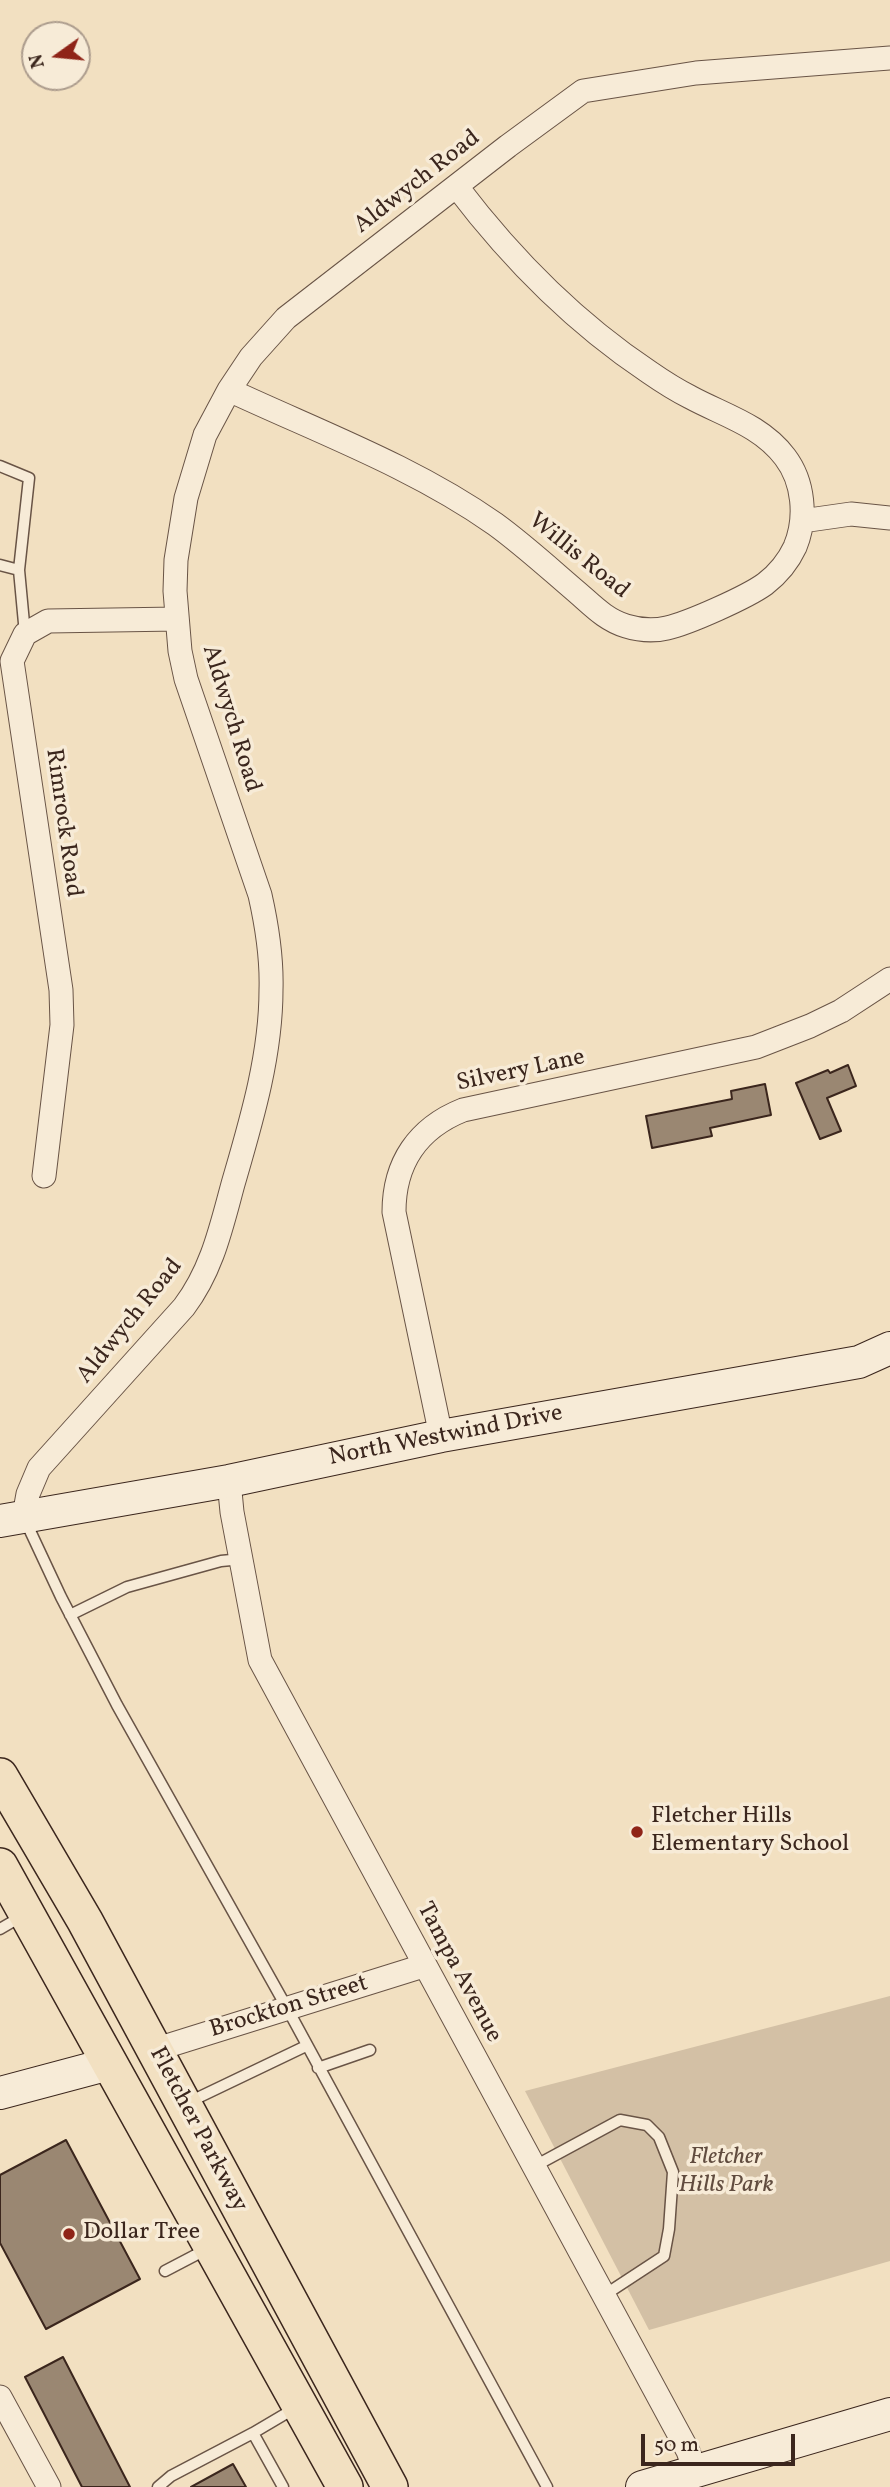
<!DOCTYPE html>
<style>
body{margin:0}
#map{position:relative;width:890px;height:2487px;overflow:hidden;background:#f2e0c1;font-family:Vollkorn,serif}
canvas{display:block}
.north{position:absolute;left:21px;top:21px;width:70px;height:70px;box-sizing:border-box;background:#f7ebd7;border:2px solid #ac9c8d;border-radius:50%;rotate:255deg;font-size:19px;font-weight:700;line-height:28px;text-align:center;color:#3b261d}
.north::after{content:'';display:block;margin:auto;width:24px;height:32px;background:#8f2418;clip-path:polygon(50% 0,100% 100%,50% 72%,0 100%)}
.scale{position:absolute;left:641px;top:2434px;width:154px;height:32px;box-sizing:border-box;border:4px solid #3b261d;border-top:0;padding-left:9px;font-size:21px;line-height:24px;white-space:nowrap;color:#3b261d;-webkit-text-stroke:5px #f7ebd7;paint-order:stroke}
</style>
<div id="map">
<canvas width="890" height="2487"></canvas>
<div class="north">N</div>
<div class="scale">50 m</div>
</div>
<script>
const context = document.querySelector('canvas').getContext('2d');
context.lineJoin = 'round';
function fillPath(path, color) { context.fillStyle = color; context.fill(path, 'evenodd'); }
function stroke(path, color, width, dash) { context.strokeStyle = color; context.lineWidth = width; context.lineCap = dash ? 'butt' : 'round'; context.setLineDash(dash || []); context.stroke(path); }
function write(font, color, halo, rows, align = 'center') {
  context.font = font + ' Vollkorn,serif'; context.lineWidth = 7; context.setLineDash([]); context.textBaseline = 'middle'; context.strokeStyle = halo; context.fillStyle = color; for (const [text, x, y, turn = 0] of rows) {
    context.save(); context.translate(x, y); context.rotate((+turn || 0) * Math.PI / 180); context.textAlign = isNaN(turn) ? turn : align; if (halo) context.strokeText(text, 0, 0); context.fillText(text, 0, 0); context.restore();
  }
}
fillPath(new Path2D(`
 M890 1996V2261L649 2330 525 2091Z`), '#d3c0a5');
const building = new Path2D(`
 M848 1065 856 1086 827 1098 841 1131 820 1139 796 1083 828 1070 830 1073Z
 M765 1084 771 1115 710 1128 712 1136 652 1148 646 1116 732 1099 731 1091Z
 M66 2140 140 2279 46 2329 0 2243V2175Z
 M63 2357 130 2487H82L25 2377Z
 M233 2464 246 2487H191Z`);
fillPath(building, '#9a8772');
stroke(building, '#3b261d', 2);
const lane = new Path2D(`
 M0 466 29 478 19 570 25 634
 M0 565 19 570
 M25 1520 61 1597 117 1705 287 2008 547 2487
 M70 1615 127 1587 221 1561 242 1559
 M0 1929 24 1915
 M318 2068 370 2050
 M189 2102 306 2046
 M533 2167 620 2120 647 2125 659 2137 673 2172 669 2229 664 2256 603 2296
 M165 2271 209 2248
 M253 2433 283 2487
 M158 2487 171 2476 253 2433 297 2407`);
const street = new Path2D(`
 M229 390C319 432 414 467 495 524 524 545 551 570 578 593 593 606 606 620 626 626 639 630 654 631 667 628 689 623 747 597 765 584 778 574 788 562 795 547 807 518 804 482 785 457 761 425 723 415 690 397 676 390 662 381 649 372 574 322 511 258 457 187
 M802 521 851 514 890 518
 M44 1176 62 1025 61 990 12 661 25 634 48 621 177 619
 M441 1436 394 1212C394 1163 418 1128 463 1110L756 1047 810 1026 841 1011 890 979
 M229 1481 232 1512 260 1660 688 2451 695 2471
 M24 1516 28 1494 39 1468 184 1307C212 1270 221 1228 233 1184 251 1122 271 1056 271 990 272 958 267 926 260 895L186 679 180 651 175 591 176 560 186 498 205 435 229 390 251 357 286 318 508 146 583 91 696 73 890 58
 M154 2050 423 1966
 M0 2397 49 2487`);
const secondary = new Path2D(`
 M0 1521 229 1481 441 1436 859 1362 890 1348
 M0 2093 109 2064
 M642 2487 890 2414`);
const primary = new Path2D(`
 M0 1776 85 1921 390 2487
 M0 1866 345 2487`);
stroke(lane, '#695446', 13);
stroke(street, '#695446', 25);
stroke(secondary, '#3b261d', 34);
stroke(primary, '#3b261d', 38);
stroke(lane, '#f7ebd7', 10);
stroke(street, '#f7ebd7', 23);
stroke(secondary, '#f7ebd7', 32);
stroke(primary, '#f2e0c1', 35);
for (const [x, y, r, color] of [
 [637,1832,7,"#8f2418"],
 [69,2234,7,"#8f2418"]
]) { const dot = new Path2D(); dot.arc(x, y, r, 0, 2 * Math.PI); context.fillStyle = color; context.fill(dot); stroke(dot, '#f7ebd7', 2.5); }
write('24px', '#3b261d', '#f7ebd7', [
 ["Aldwych Road",418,183,-38],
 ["Willis Road",578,557,39],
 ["Aldwych Road",230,719,73],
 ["Rimrock Road",62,823,82],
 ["Silvery Lane",521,1072,-12],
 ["Aldwych Road",131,1322,-51],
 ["North Westwind Drive",446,1437,-11],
 ["Tampa Avenue",458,1973,62],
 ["Brockton Street",289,2008,-17],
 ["Fletcher Parkway",197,2130,62]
]);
write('24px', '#3b261d', '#f7ebd7', [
 ["Fletcher Hills",651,1818],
 ["Elementary School",651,1846],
 ["Dollar Tree",83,2234]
], 'left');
write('italic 24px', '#614c3f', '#f7ebd7', [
 ["Fletcher",726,2159],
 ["Hills Park",726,2187]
]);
</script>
